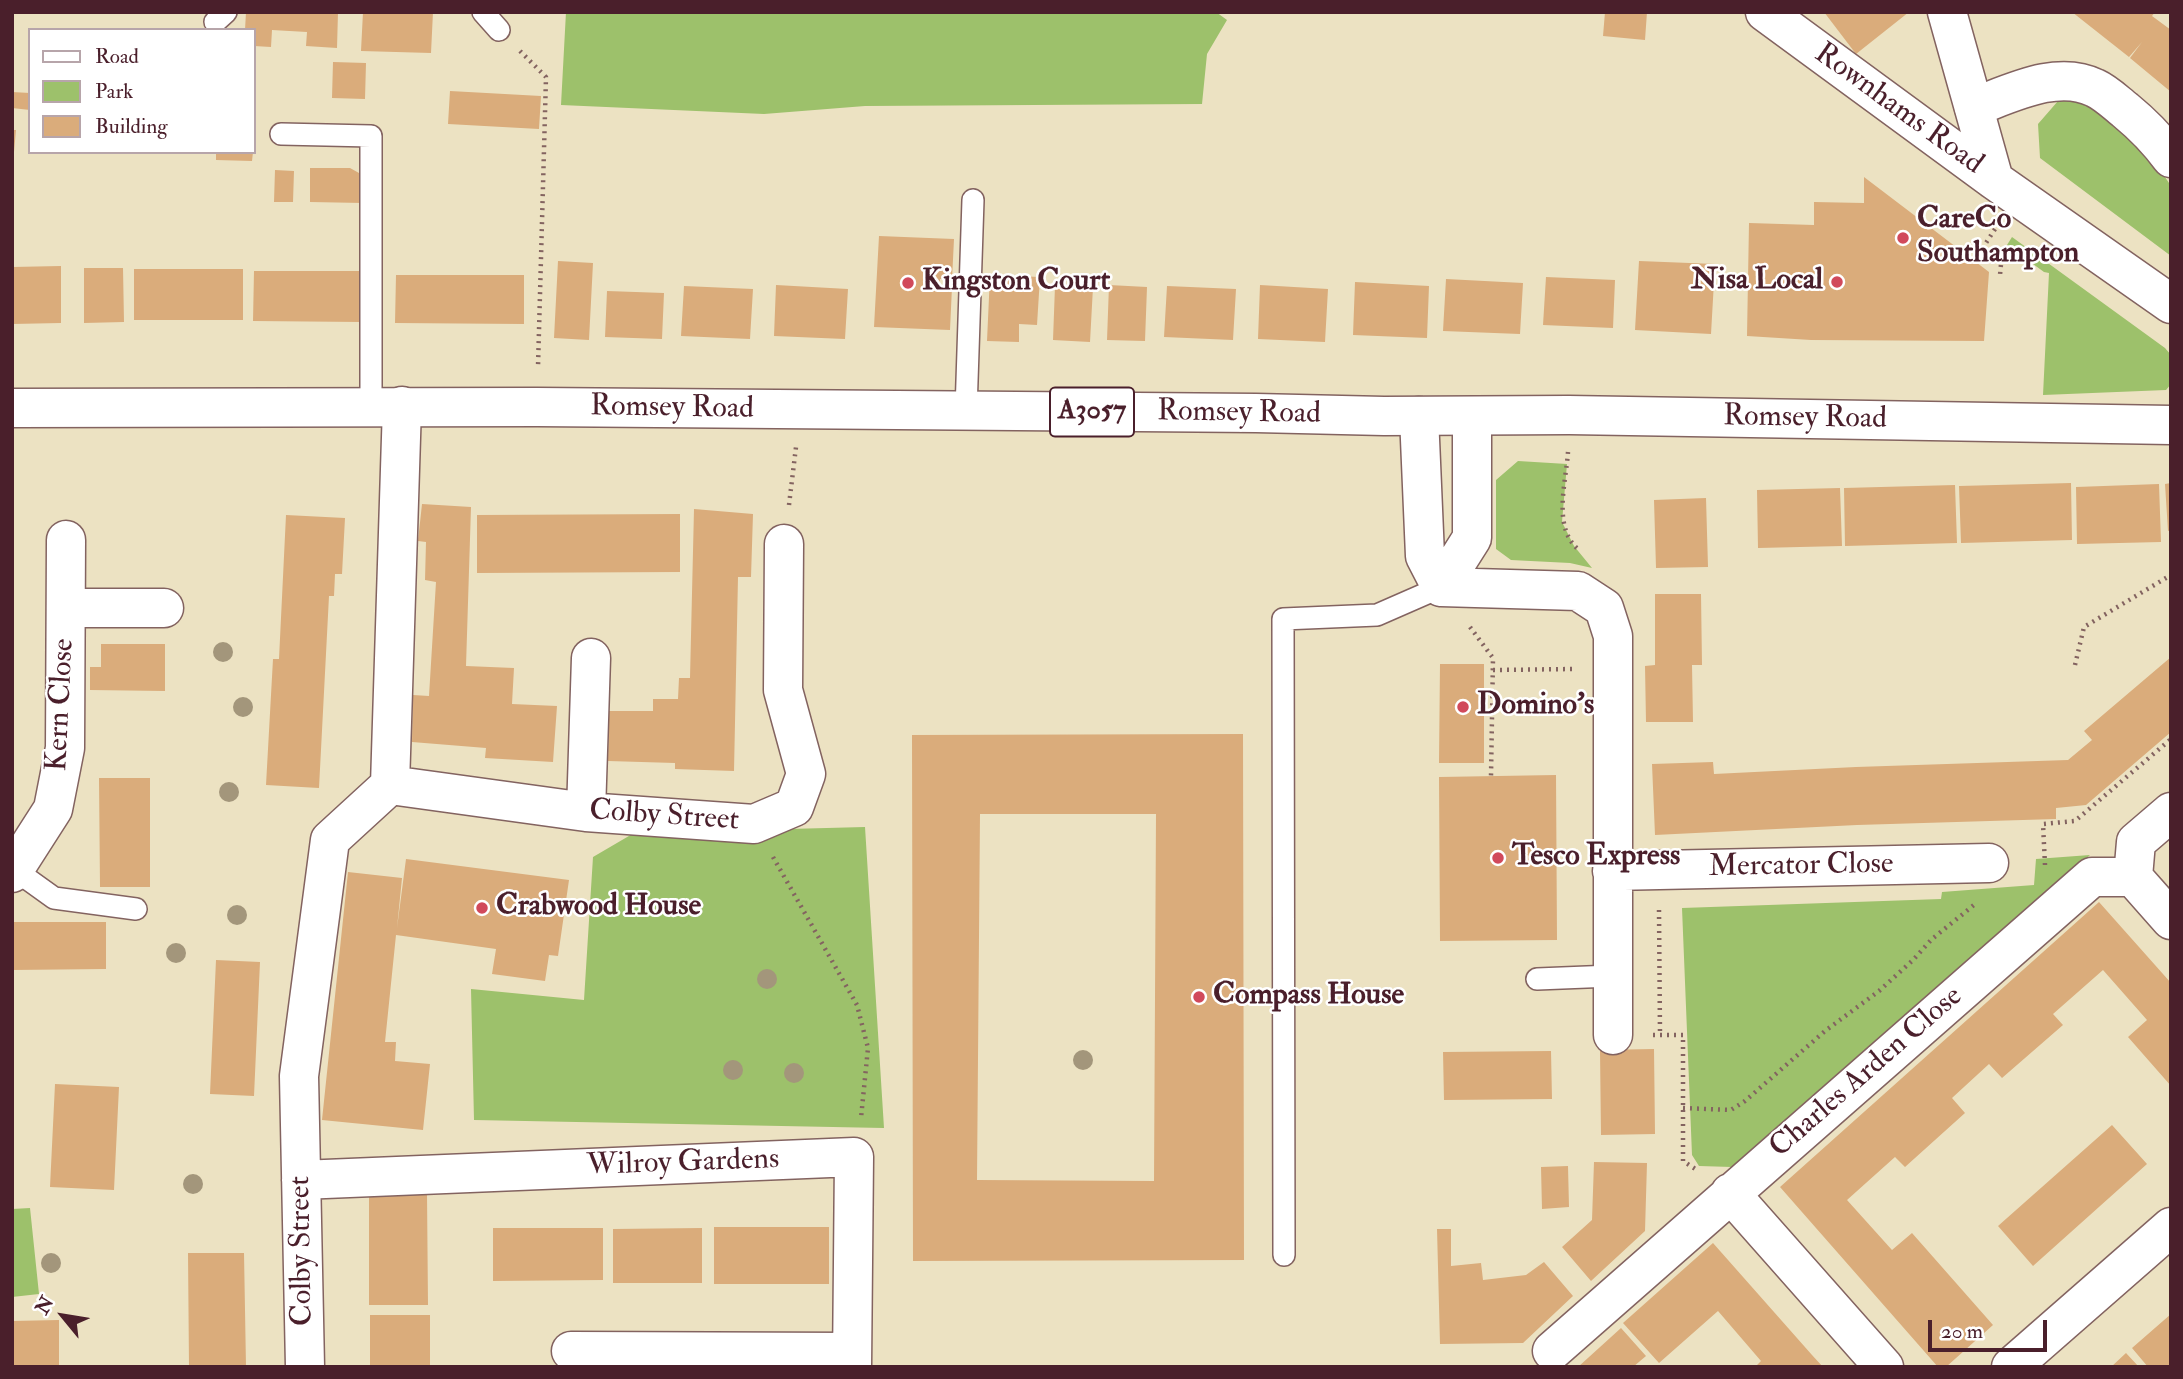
<!DOCTYPE html>
<style>
body{margin:0}
#map{position:relative;width:2183px;height:1379px;overflow:hidden;background:#ece2c2;font-family:"IM FELL Double Pica",serif}
canvas{display:block}
.frame{position:absolute;inset:0;border:14px solid #4a1f2b;pointer-events:none}
.legend{position:absolute;left:28px;top:28px;width:228px;height:126px;box-sizing:border-box;background:#fff;border:2px solid #b7a5aa;margin:0;padding:9px 12px;list-style:none;font-size:21px;color:#4a1f2b}
.legend li{display:flex;align-items:center;gap:14px;height:35px}
.legend b{width:35px;border:2px solid #b7a5aa}
.north{position:absolute;left:28px;top:1281px;width:70px;height:70px;-webkit-text-stroke:5px #fff;paint-order:stroke;rotate:300deg;font-size:19px;font-weight:700;line-height:28px;text-align:center;color:#4a1f2b}
.north::after{content:'';display:block;margin:auto;width:24px;height:32px;background:#4a1f2b;clip-path:polygon(50% 0,100% 100%,50% 72%,0 100%)}
.scale{position:absolute;left:1928px;top:1320px;width:119px;height:32px;box-sizing:border-box;border:4px solid #4a1f2b;border-top:0;padding-left:9px;font-size:21px;line-height:24px;white-space:nowrap;color:#4a1f2b;-webkit-text-stroke:5px #fff;paint-order:stroke}
</style>
<div id="map">
<canvas width="2183" height="1379"></canvas>
<div class="frame"></div>
<ul class="legend">
<li><b style="height:9px;background:#fff"></b>Road</li>
<li><b style="height:19px;background:#9dc16b"></b>Park</li>
<li><b style="height:19px;background:#daac7b"></b>Building</li>
</ul>
<div class="north">N</div>
<div class="scale">20 m</div>
</div>
<script>
const context = document.querySelector('canvas').getContext('2d');
context.lineJoin = 'round';
function fillPath(path, color) { context.fillStyle = color; context.fill(path, 'evenodd'); }
function stroke(path, color, width, dash) { context.strokeStyle = color; context.lineWidth = width; context.lineCap = dash ? 'butt' : 'round'; context.setLineDash(dash || []); context.stroke(path); }
function write(font, color, halo, rows, align = 'center') {
  context.font = font + ' "IM FELL Double Pica",serif'; context.lineWidth = 5; context.setLineDash([]); context.textBaseline = 'middle'; context.strokeStyle = halo; context.fillStyle = color; for (const [text, x, y, turn = 0] of rows) {
    context.save(); context.translate(x, y); context.rotate((+turn || 0) * Math.PI / 180); context.textAlign = isNaN(turn) ? turn : align; if (halo) context.strokeText(text, 0, 0); context.fillText(text, 0, 0); context.restore();
  }
}
fillPath(new Path2D(`
 M566 12H1216L1227 20 1207 54 1202 104 865 106 764 114 561 105Z
 M2071 96 2090 101 2155 162 2171 186V256L2040 158 2038 124 2058 101Z
 M2012 237 2165 348 2171 355V384L2166 390 2043 395 2049 273 2044 272 2007 245Z
 M1518 461 1567 464 1562 522 1574 546 1592 568 1570 563 1511 560 1496 549V480Z
 M865 827 884 1128 474 1120 471 989 584 1000 593 857 634 833Z
 M2090 855 1732 1167 1699 1166 1692 1155 1682 908 1941 899 1942 892 2034 885 2036 859Z
 M30 1208 39 1294 12 1297V1209Z`), '#9dc16b');
fillPath(new Path2D(`
 M246 12H338L337 48 306 46 307 32 272 30 271 47 254 46V30H245Z
 M363 12H433L431 53 361 51Z
 M1605 12H1647L1645 40 1603 36Z
 M1824 12H1909L1856 54Z
 M2072 12H2155L2152 16 2171 30V92L2130 58 2142 42 2129 57Z
 M333 62 366 63 365 99 332 98Z
 M450 91 541 96 539 129 448 124Z
 M12 92 30 93V110L12 108Z
 M12 130H16L14 152H12Z
 M216 152H253L252 161 216 160Z
 M310 168H350L359 173 363 179V203L310 202Z
 M275 170 294 171 293 202H274Z
 M1864 177 1989 272 1984 341 1811 340 1747 336 1749 223 1814 225V202L1864 203Z
 M879 236 954 239 952 280 940 279V287H952L950 330 874 327Z
 M558 261 593 263 589 340 554 338Z
 M1639 261 1715 264 1711 334 1635 330Z
 M61 266V323L12 324V267Z
 M84 268H123L124 322 84 323Z
 M134 269H243V320H134Z
 M254 271H361V322L253 321Z
 M396 275H524V324L395 323Z
 M990 275 1040 277 1037 325 1019 324V342L987 341Z
 M1546 277 1615 280 1613 328 1543 325Z
 M1446 279 1523 283 1520 334 1443 331Z
 M1355 282 1429 286 1427 338 1353 335Z
 M776 285 848 289 845 339 774 336Z
 M1109 285 1147 287 1145 341 1107 340Z
 M1260 285 1328 289 1325 342 1258 339Z
 M684 286 753 289 750 339 681 336Z
 M1055 286 1093 287 1090 342 1053 340Z
 M1167 286 1236 289 1233 340 1164 337Z
 M607 291 664 293 662 339 605 337Z
 M2071 483 2072 540 1961 543 1959 486Z
 M2171 483V530L2168 531 2165 484Z
 M2159 484 2161 542 2077 544 2076 487Z
 M1955 485 1957 543 1845 546 1844 488Z
 M1840 488 1842 546 1758 548 1757 490Z
 M1706 498 1708 567 1656 568 1654 500Z
 M422 504 471 507 466 666 514 668 512 704 557 706 553 762 485 758 486 748 412 742 413 695 429 696 436 582 425 580 426 542 418 541Z
 M694 509 753 514 751 577H738L734 771 675 769V763L608 761 609 711H653V699H678L679 678H690Z
 M680 514V572L477 573V515Z
 M286 515 345 518 342 574H335L334 596H329L319 788 266 785 273 659H279Z
 M1655 594H1701L1702 665H1692L1693 722H1646L1645 666 1655 665Z
 M101 644H165V691L90 690V667H101Z
 M2171 657V732L2086 805 2056 808V819L1857 825 1655 835 1652 764 1713 762 1714 774 1856 767 2068 760 2092 740 2084 731Z
 M1440 664H1484V763H1439Z
 M1243 734 1244 1260 913 1261 912 735ZM980 814H1156L1154 1181 977 1180Z
 M1556 775 1557 940 1440 941 1439 777Z
 M99 778H150V887H100Z
 M406 859 569 880 558 956 549 955 545 981 492 974 496 949 396 935 385 1042H396L395 1061 430 1064 423 1130 322 1120 348 872 402 878 397 928Z
 M2099 902 2171 983V1086L2128 1037 2147 1020 2103 970 2053 1014 2063 1025 2002 1078 1989 1064 1952 1098 1965 1113 1905 1167 1895 1157 1847 1200 1892 1250 1912 1233 1993 1325 1946 1367H1938L1780 1187Z
 M12 922H106V969L12 970Z
 M216 960 260 962 254 1096 210 1094Z
 M1654 1049 1655 1134 1601 1135 1600 1050Z
 M1551 1051 1552 1099 1444 1100 1443 1052Z
 M55 1084 119 1087 114 1190 50 1187Z
 M2112 1125 2147 1164 2033 1266 1998 1226Z
 M1594 1162 1647 1163 1645 1231 1591 1281 1562 1247 1592 1220Z
 M1568 1166 1569 1207 1542 1209 1541 1167Z
 M369 1194H427L428 1305H369Z
 M714 1227H829V1284H714Z
 M493 1228H603V1280L493 1281Z
 M702 1228V1283H613V1229Z
 M1437 1229H1451V1266L1481 1263 1483 1280 1526 1275 1544 1262 1573 1296 1523 1343 1440 1344Z
 M1713 1243 1812 1355 1823 1367H1755L1761 1361 1718 1311 1659 1363 1623 1323Z
 M188 1253H244L246 1367H189Z
 M2171 1314V1367H2148L2132 1348Z
 M370 1315H430V1367H370Z
 M59 1320V1367H12V1321Z
 M1621 1328 1646 1356 1633 1367H1578Z
 M2126 1353 2139 1367H2111Z`), '#daac7b');
const service = new Path2D(`
 M483 12 499 30
 M215 22 226 12
 M281 134 371 136V406
 M966 411 973 200
 M15 870 54 898 136 909
 M1537 979 1612 976
 M1284 1255 1283 619 1377 615 1441 587`);
const minor = new Path2D(`
 M1974 107C2010 94 2057 69 2095 88 2106 93 2116 103 2125 110 2142 124 2158 140 2171 158
 M1419 416 1425 556 1441 587
 M1441 587 1578 591 1604 608 1613 636V1035
 M1441 587 1472 538V417
 M66 608H164
 M390 785 586 812 754 824 794 807 806 774 783 690 784 544
 M586 812 591 658
 M1612 871 1989 863
 M12 873 53 809 65 748 66 540
 M2133 877 2171 920
 M301 1180 854 1157 852 1367
 M1730 1193 1884 1367
 M571 1351 852 1352
 M1552 1351 2092 877H2133L2136 842 2171 812
 M305 1367 299 1076 330 840 390 785 402 406
 M2011 1367 2171 1227`);
const tertiary = new Path2D(`
 M1765 12 1994 180 2171 304
 M1947 12 1994 180`);
const primary = new Path2D(`
 M12 408 537 407 1256 413 1384 416 1569 415 2171 425`);
stroke(service, '#836360', 24);
stroke(minor, '#836360', 41);
stroke(tertiary, '#836360', 41);
stroke(primary, '#836360', 41);
stroke(new Path2D(`
 M520 51 546 77 538 367
 M1995 229 1982 249 2001 264 2000 275
 M1568 452C1566 483 1552 528 1579 550
 M789 505 796 447
 M1470 627 1493 658 1491 776
 M2075 665 2084 627 2171 575
 M1493 670 1574 669
 M773 857 857 1005 868 1048 861 1118
 M2045 865 2043 824 2075 821 2171 739
 M1659 910 1660 1035
 M1653 1035H1683V1161L1697 1170
 M1683 1108 1731 1110 1745 1101 1825 1031 1879 991 1913 960 1932 939 1974 905`), '#836360', 4.5, [2, 5]);
stroke(service, '#fff', 21);
stroke(minor, '#fff', 38);
stroke(tertiary, '#fff', 38);
stroke(primary, '#fff', 38);
context.fillStyle = '#a3967b';
for (const [x, y] of [
 [223,652],
 [243,707],
 [229,792],
 [237,915],
 [176,953],
 [767,979],
 [1083,1060],
 [733,1070],
 [794,1073],
 [193,1184],
 [51,1263]
]) { context.beginPath(); context.arc(x, y, 10, 0, 2 * Math.PI); context.fill(); }
for (const [x, y, r, color] of [
 [1903,238,7,"#d1495b"],
 [1837,282,7,"#d1495b"],
 [908,283,7,"#d1495b"],
 [1463,707,7,"#d1495b"],
 [1498,858,7,"#d1495b"],
 [482,908,7,"#d1495b"],
 [1199,997,7,"#d1495b"]
]) { const dot = new Path2D(); dot.arc(x, y, r, 0, 2 * Math.PI); context.fillStyle = color; context.fill(dot); stroke(dot, '#fff', 2.5); }
for (const [x, y, w] of [
 [1092,412,84]
]) { const box = new Path2D(); box.roundRect(x - w / 2, y - 24.5, w, 49, 5); context.fillStyle = '#fff'; context.fill(box); stroke(box, '#4a1f2b', 2); }
write('bold 28px', '#4a1f2b', null, [
 ["A3057",1092,412]
]);
write('30px', '#4a1f2b', '#fff', [
 ["Rownhams Road",1898,110,36],
 ["Romsey Road",672,409,1],
 ["Romsey Road",1239,414,1],
 ["Romsey Road",1805,419,1],
 ["Kern Close",62,705,-87],
 ["Colby Street",664,817,4],
 ["Mercator Close",1801,867,-1],
 ["Charles Arden Close",1867,1073,-41],
 ["Wilroy Gardens",683,1164,-2],
 ["Colby Street",303,1251,-91]
]);
write('bold 30px', '#4a1f2b', '#fff', [
 ["CareCo",1917,221],
 ["Southampton",1917,255],
 ["Nisa Local",1823,282,"right"],
 ["Kingston Court",922,283],
 ["Domino's",1477,707],
 ["Tesco Express",1512,858],
 ["Crabwood House",496,908],
 ["Compass House",1213,997]
], 'left');
</script>
